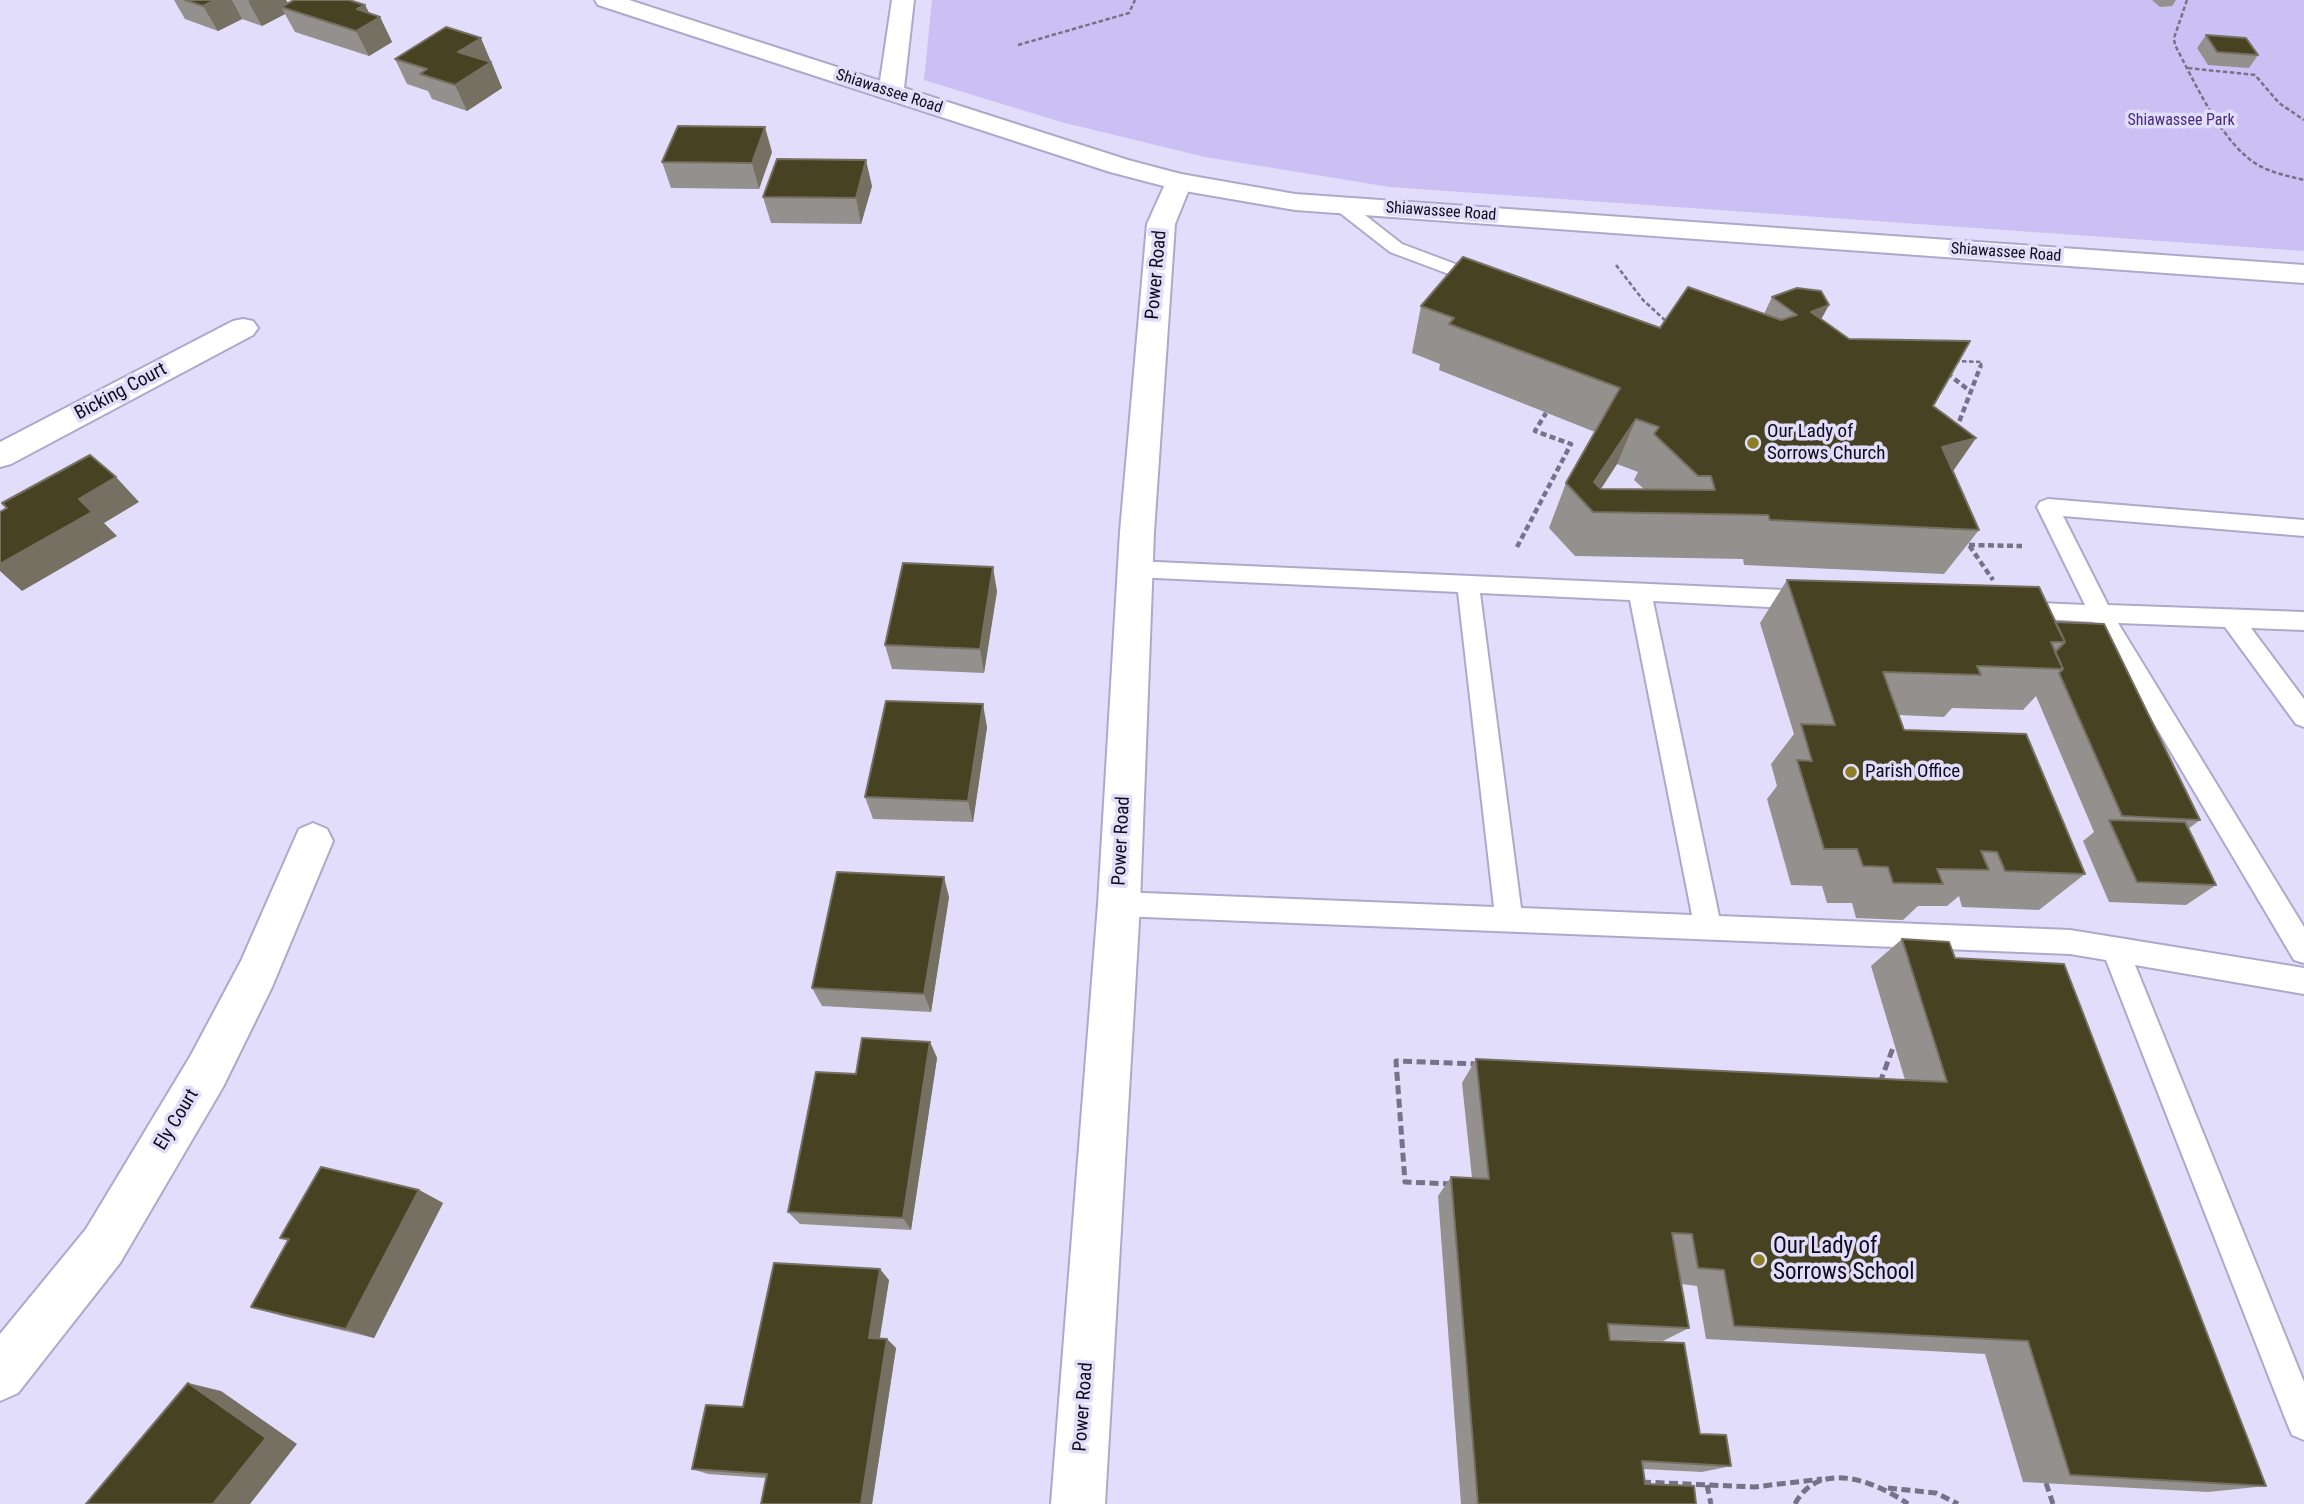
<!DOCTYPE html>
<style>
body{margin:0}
canvas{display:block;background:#e2ddfa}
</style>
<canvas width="2304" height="1504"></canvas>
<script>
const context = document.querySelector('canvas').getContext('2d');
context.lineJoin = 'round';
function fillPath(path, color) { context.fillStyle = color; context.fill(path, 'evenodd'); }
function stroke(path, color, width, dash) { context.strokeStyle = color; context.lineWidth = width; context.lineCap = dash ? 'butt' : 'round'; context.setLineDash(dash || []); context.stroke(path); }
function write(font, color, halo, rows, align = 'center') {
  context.font = font + ' "Roboto Condensed",sans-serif'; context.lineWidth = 7; context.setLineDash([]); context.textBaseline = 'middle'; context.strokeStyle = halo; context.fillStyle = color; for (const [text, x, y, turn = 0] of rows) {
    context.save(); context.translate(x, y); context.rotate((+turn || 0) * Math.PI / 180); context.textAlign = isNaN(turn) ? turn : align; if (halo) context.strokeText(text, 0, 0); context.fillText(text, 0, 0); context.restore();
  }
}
fillPath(new Path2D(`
 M932 0H2304V251L1390 187 1205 157 1061 122 924 80Z`), '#cac0f4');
const service = new Path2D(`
 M1341 200 1347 201 1402 244 1490 277 1493 281 1490 285H1478L1390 252 1335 209 1332 205 1335 201Z
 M2048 499 2304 520V536L2063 516 2108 605 2304 612V630L2251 628 2304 699V727L2296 724 2225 627 2118 623 2304 927V963L2294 960 2094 622 2010 617 2007 611 2010 605 2018 602 2085 605 2037 507 2040 502Z
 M1134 561 1807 591 1815 594 1818 600 1815 606 1807 609 1653 601 1719 916 2070 930 2304 968V994L2135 965 2304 1382V1440L2292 1435 2287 1423 2106 960 2070 954 1119 916 1110 912 1106 904 1110 896 1119 892 1494 907 1458 592 1134 577 1126 575 1123 569 1126 563ZM1480 593 1630 600 1692 915 1521 908Z`);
const minor = new Path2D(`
 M1179 174 1188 176 1192 182 1175 224 1154 532 1140 904 1105 1504H1051L1098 904 1120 532 1147 224 1166 182 1170 176Z
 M243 319 253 321 258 328 253 335 11 464 0 467V442L233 321Z
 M313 823 327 829 333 841 272 987 223 1087 120 1263 18 1393 0 1401V1334L86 1229 191 1055 241 961 299 829Z`);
const tertiary = new Path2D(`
 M595 0H629L880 81 892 0H914L904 88 1128 160 1181 174 1295 194 2304 265V283L1295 210 1179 190 1110 172 598 5Z`);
stroke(service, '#aea8ca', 4);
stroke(minor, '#aea8ca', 4);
stroke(tertiary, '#aea8ca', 4);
stroke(new Path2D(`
 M2187 0 2174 38 2175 45C2194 81 2222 144 2258 165 2272 173 2288 176 2304 180
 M1018 45 1129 13 1135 0
 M2188 68 2255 75 2279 103 2304 120
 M1616 265 1643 300 1668 323
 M1955 361 1982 362 1980 367`), '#767287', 2.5, [4.5, 2.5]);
stroke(new Path2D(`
 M1947 373 1971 392
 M1956 430 1981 365
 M1964 538 1993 580
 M1969 545 2022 546
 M1517 547 1571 444 1535 431 1546 413`), '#767287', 4.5, [6, 3.5]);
stroke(new Path2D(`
 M1878 1080H1881L1894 1045
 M1452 1184 1405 1182 1396 1061 1477 1064
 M1642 1482 1754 1487 1822 1479
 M2046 1483 2053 1504
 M1707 1485 1711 1504
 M1888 1488 1936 1493 1958 1504
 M1795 1504C1819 1458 1877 1482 1908 1504`), '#767287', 5, [9, 4.5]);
fillPath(service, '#fff');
fillPath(minor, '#fff');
fillPath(tertiary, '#fff');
fillPath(new Path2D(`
 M174 0H286L288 3 353 1 365 5 369 13 380 17 392 42 369 56 295 32 285 14 262 26 242 19 218 31 185 19Z
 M2152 0H2176L2172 6 2160 7Z
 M2206 35 2258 55 2249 68 2208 65 2197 48Z
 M395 59 492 63 502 88 467 111 432 99 428 91 407 84Z
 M772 152 759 189 671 188 662 162Z
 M872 186 861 224 771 223 763 197Z
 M1772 297 1821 319 1976 438 1953 471 1979 530 1944 574 1744 565 1743 559 1575 556 1549 528 1566 483 1595 432 1439 370 1440 364 1412 353 1421 306 1660 328 1764 314ZM1617 464 1638 472 1634 480 1644 489H1601Z
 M1787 580 2055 622 2200 820 2188 829 2216 885 2186 905 2109 902 2083 841 2094 832 2036 696 2023 710 1952 708 1944 717 1899 715 1904 730 2085 874 2039 910 1962 907 1959 896 1947 906H1918L1903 920 1856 918 1852 903H1827L1822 886 1791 885 1767 799 1777 786 1771 764 1794 734 1760 623Z
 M997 591 984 673 892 669 885 645Z
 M987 727 973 822 873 819 865 797Z
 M949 897 931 1012 822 1006 812 988Z
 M1902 939 1955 958 2266 1486 2208 1492 2023 1482 1985 1354 1706 1339 1697 1286 1681 1284 1689 1328 1663 1341 1610 1339V1340L1731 1466 1702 1472 1643 1469 1645 1484 1696 1504H1461L1438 1196 1451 1177 1472 1178 1462 1083 1476 1059 1905 1080 1871 966Z
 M930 1042 937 1058 911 1230 800 1224 788 1212 856 1074Z
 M419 1190 443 1203 374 1338 282 1316 251 1307 288 1241 280 1238Z
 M889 1280 880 1338 887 1339 896 1348 872 1504H761L766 1478 708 1474 692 1469 743 1407Z`), '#94908e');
fillPath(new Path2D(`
 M215 0H232L242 19 218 31 203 6Z
 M251 0H286L291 10 281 7 285 14 262 26 248 1Z
 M365 5 373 21 380 17 392 42 369 56 356 31 357 9Z
 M481 38 502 88 467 111 455 85 458 52Z
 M765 127 772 152 759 189 752 163Z
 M866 160 872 186 861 224 856 198Z
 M1829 305 1804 351 1811 312Z
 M1636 419 1617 464 1589 507 1594 482Z
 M1976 438 1944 484 1942 447Z
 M116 477 139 502 104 523 117 536 22 591 0 571V564L79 499Z
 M993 567 997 591 984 673 980 649Z
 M983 704 987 727 973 822 968 801Z
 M944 877 949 897 931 1012 924 994Z
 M930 1042 937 1058 911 1230 903 1218Z
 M419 1190 443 1203 374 1338 346 1329Z
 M880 1269 889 1280 878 1347 869 1338Z
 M887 1339 896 1348 872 1504H861Z
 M188 1383 221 1391 297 1444 250 1504H213Z`), '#767063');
const building = new Path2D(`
 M185 0H215L203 6Z
 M294 0H349L365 5 357 9 380 17 356 31 281 7Z
 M446 27 481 38 458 52 491 62 455 85 420 74 427 69 395 59Z
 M2206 35 2246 38 2258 55 2217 52Z
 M678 126 765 127 752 163 662 162Z
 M777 159 866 160 856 198 763 197Z
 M1463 257 1660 328 1688 287 1781 320 1797 315 1772 297 1797 288 1821 291 1829 305 1811 312 1849 339 1970 341 1933 406 1976 438 1942 447 1979 530 1770 520 1768 515 1593 512 1566 483 1620 388 1449 324 1454 318 1421 306ZM1636 419 1659 427 1654 434 1698 476H1711L1715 490 1601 489 1594 482Z
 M90 455 116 477 79 499 92 512 0 564V512L7 508 2 503Z
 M903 563 993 567 980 649 885 645Z
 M1787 580 2039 587 2065 642H2051L2063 669 1977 666 1981 675 1883 672 1904 730 2026 734 2085 874 2005 871 1997 852 1981 851 1989 870 1937 869 1943 884 1893 883 1888 867 1863 866 1857 849H1824L1797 760 1812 761 1801 724 1835 725Z
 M2055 622 2104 624 2200 820 2122 816 2059 673 2063 669 2055 652 2065 642Z
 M886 701 983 704 968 801 865 797Z
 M2109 820 2185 822 2216 885 2137 882Z
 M837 872 944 877 924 994 812 988Z
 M1902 939 1949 942 1955 958 2064 964 2266 1486 2070 1475 2028 1341 1734 1326 1724 1270 1698 1268 1692 1234 1672 1233 1689 1328 1608 1324 1610 1340 1684 1343 1700 1434 1726 1435 1731 1466 1642 1461 1645 1484 1694 1486 1696 1504H1478L1451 1177 1489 1179 1476 1059 1947 1082Z
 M862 1038 930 1042 903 1218 788 1212 816 1072 856 1074Z
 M321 1167 419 1190 346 1329 251 1307 289 1239 280 1238Z
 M774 1263 880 1269 869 1338 887 1339 861 1504H761L767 1474 692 1469 706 1405 743 1407Z
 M188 1383 266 1438 213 1504H86Z`);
fillPath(building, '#474222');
stroke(building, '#767063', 2);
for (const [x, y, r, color] of [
 [1753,443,7,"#8b7e25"],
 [1851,772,7,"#8b7e25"],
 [1759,1260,7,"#8b7e25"]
]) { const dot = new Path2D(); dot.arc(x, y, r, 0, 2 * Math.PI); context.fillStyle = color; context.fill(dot); stroke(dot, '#e2ddfa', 2.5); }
write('16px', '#0e0c18', '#e2ddfa', [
 ["Shiawassee Road",889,92,18],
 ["Shiawassee Road",1441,212,4],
 ["Shiawassee Road",2006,253,4]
]);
write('16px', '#462c7e', '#e2ddfa', [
 ["Shiawassee Park",2181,121]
]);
write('19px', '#0e0c18', '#e2ddfa', [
 ["Power Road",1157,275,-85],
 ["Bicking Court",121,392,-28],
 ["Power Road",1122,841,-87],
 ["Ely Court",177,1120,-59],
 ["Power Road",1084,1407,-86]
]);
write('19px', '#0e0c18', '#e2ddfa', [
 ["Our Lady of",1767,432],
 ["Sorrows Church",1767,454],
 ["Parish Office",1865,772]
], 'left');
write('23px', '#0e0c18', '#e2ddfa', [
 ["Our Lady of",1773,1247],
 ["Sorrows School",1773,1273]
], 'left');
</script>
